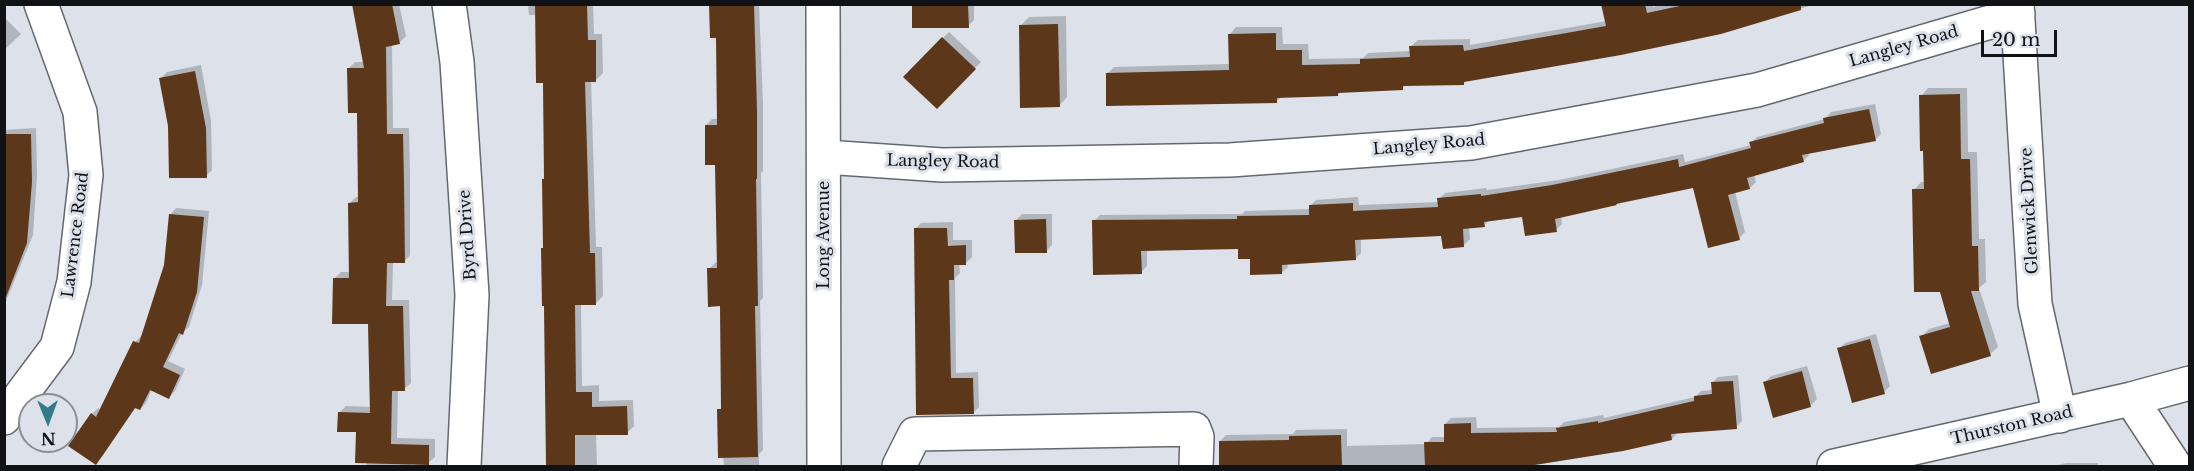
<!DOCTYPE html>
<style>
body{margin:0}
#map{position:relative;width:2194px;height:471px;overflow:hidden;background:#dce1ea;font-family:"Libre Baskerville",serif}
canvas{display:block}
.frame{position:absolute;inset:0;border:6px solid #101215;pointer-events:none}
.north{position:absolute;left:18px;top:393px;width:60px;height:60px;box-sizing:border-box;background:#dce1ea;border:2px solid #8a8e95;border-radius:50%;rotate:179deg;font-size:16px;font-weight:700;line-height:24px;text-align:center;color:#101215}
.north::after{content:'';display:block;margin:auto;width:21px;height:27px;background:#357b87;clip-path:polygon(50% 0,100% 100%,50% 72%,0 100%)}
.scale{position:absolute;left:1981px;top:30px;width:76px;height:27px;box-sizing:border-box;border:3px solid #101215;border-top:0;padding-left:8px;font-size:18px;line-height:21px;white-space:nowrap;color:#101215;-webkit-text-stroke:4px #dce1ea;paint-order:stroke}
</style>
<div id="map">
<canvas width="2194" height="471"></canvas>
<div class="frame"></div>
<div class="north">N</div>
<div class="scale">20 m</div>
</div>
<script>
const context = document.querySelector('canvas').getContext('2d');
context.lineJoin = 'round';
function fillPath(path, color) { context.fillStyle = color; context.fill(path, 'evenodd'); }
function stroke(path, color, width, dash) { context.strokeStyle = color; context.lineWidth = width; context.lineCap = dash ? 'butt' : 'round'; context.setLineDash(dash || []); context.stroke(path); }
function write(font, color, halo, rows, align = 'center') {
  context.font = font + ' "Libre Baskerville",serif'; context.lineWidth = 6; context.setLineDash([]); context.textBaseline = 'middle'; context.strokeStyle = halo; context.fillStyle = color; for (const [text, x, y, turn = 0] of rows) {
    context.save(); context.translate(x, y); context.rotate((+turn || 0) * Math.PI / 180); context.textAlign = isNaN(turn) ? turn : align; if (halo) context.strokeText(text, 0, 0); context.fillText(text, 0, 0); context.restore();
  }
}
fillPath(new Path2D(`
 M353 4H399L406 36 399 43 392 44 393 128H409L410 174V255L404 262H393L392 300H409L411 383 404 389H398L397 438 435 439V457L428 463H411V466H367L357 431 339 413 346 406 371 407 370 323 334 279 341 272H351L350 203 356 197H360L358 111 348 69 355 62H364Z
 M528 4H593L594 34H602L603 73 596 80H591L596 247H602L603 296 596 303H581L582 386 599 385V401L633 400 634 426 627 433 596 434 597 466H546L547 392 542 249 544 247 546 177 544 81 536 15H529Z
 M711 4H759L763 103V171L761 173 763 298 760 301 763 450 759 454V466H724L719 410 723 406 721 305 709 269 715 263 718 262 716 163 706 125 712 119H718L717 36Z
 M913 4H974V20L968 26Z
 M1603 4H1653V7L1665 4H1816L1721 32 1467 80 1464 83 1406 84 1402 89 1342 91 1338 95 1282 96 1277 101 1107 74 1114 67 1230 64V34L1236 27H1282L1283 44H1308L1309 59 1363 58 1368 53 1411 51V46L1418 40 1470 39V45L1607 21Z
 M1066 16 1067 97 1059 106 1020 26 1029 17Z
 M4 17 21 34 4 50Z
 M949 32 981 62 937 107 905 76Z
 M201 65 211 121 212 170 206 176 170 126 161 78 167 72Z
 M1928 88H1967L1968 152H1977L1979 239H1985L1986 282 1979 288 1998 347 1990 354 1921 337 1929 329 1950 323 1914 190 1921 182H1926L1921 96Z
 M1875 104 1881 134 1875 140 1809 152V155L1803 161 1754 174 1756 182 1750 188 1735 192 1745 232 1739 238 1694 186 1561 216 1562 224 1556 230 1523 215 1490 220 1484 225 1469 227 1470 239 1464 245 1443 235 1361 239V253L1355 259 1287 263 1288 267 1281 273 1251 257 1239 248 1147 250V266L1141 272 1094 221 1100 215 1242 214 1245 211 1311 209 1310 206 1316 200 1358 197 1359 205 1439 202V199L1445 193 1486 188 1487 190 1559 180 1683 154 1685 162 1751 145V143L1757 137 1825 119 1831 112Z
 M36 128 37 175 33 235 4 306V130Z
 M176 208 209 211 202 285 189 327 182 333 168 361 185 369 175 391 169 397 152 389 146 403 140 409 136 407 102 457 70 445 92 414 98 408 101 410 135 342 141 336 143 337 166 265 170 215Z
 M1022 214H1052V245L1046 251 1016 220Z
 M953 222V240H972V257L966 263H959L960 273 955 278 956 373 978 372 979 407 973 413 917 414 915 229 921 223Z
 M1876 334 1890 386 1884 392 1839 349 1845 343Z
 M1807 366 1817 399 1811 405 1774 416 1765 382 1771 376Z
 M1738 375 1742 421 1736 427 1678 432 1672 439 1623 450 1530 466H1221L1220 441 1226 435 1293 434 1296 430 1347 429V446L1426 444 1432 437H1446L1445 424 1451 418 1476 417 1477 428 1559 427 1564 422 1603 415 1604 418 1695 397 1701 391 1713 390 1712 383 1718 377Z
 M2066 463H2098V466H2054Z`), '#0003');
fillPath(new Path2D(`
 M352 4H392L400 44 386 47 387 134H403L404 182 405 263H387L386 306H403L405 391H392L391 444 429 445V465L355 463 356 432H337L338 412 370 413 368 324H332L333 278H349L348 203 358 202 357 113H348L347 68H364Z
 M535 4H587L588 40H596V82H585L590 253H595L596 305H575L576 392H592V407L627 406 628 435H575V466H546L544 306H542L541 248H543L542 179H544L543 83H536Z
 M709 4H754L757 110V179H756L758 306H755L758 457 718 458 717 409H721L720 306 708 307 707 268H717L715 165H705V125H717L716 38H710Z
 M912 4H968L969 28H912Z
 M1601 4H1645L1647 13 1689 4H1801V10L1721 34 1621 55 1464 82V85L1403 86V90L1338 93V96L1277 98V103L1106 106V73L1229 70 1228 34 1276 33V50H1302V65L1360 64V59L1410 57 1409 46 1463 45 1464 51 1606 26Z
 M1058 24 1060 107 1020 108 1019 25Z
 M942 37 976 69 937 109 903 77Z
 M195 71 206 128 207 178H169L168 126 159 78Z
 M1960 94 1961 159H1970L1972 246H1978L1979 291H1971L1991 356 1931 374 1919 336 1950 327 1940 292H1914L1912 189H1924L1923 151H1920L1919 95Z
 M1869 109 1876 141 1802 155 1804 162 1747 178 1750 189 1728 195 1740 240 1708 248 1693 188 1616 204 1617 205 1555 219 1557 232 1525 236 1522 217 1484 222 1485 227 1463 229 1464 247 1443 249 1441 236 1355 240 1356 260 1282 265V274L1250 275V259H1238V249L1141 251 1142 274 1093 275 1092 220 1237 219V216L1309 215V205L1353 203V211L1438 207 1437 198 1481 194V196L1552 185 1678 159 1679 167 1751 148 1749 142 1824 123 1823 118Z
 M4 134H31L32 182 27 243 6 297Z
 M169 214 204 217 197 292 183 335 179 333 163 367 180 375 169 399 150 390 140 410 135 408 96 465 68 446 91 413 96 417 133 341 139 343 164 265Z
 M1046 219 1047 253H1015L1014 220Z
 M914 228H947L948 246 966 245V265H954V280H949L951 378H973L974 414 916 415Z
 M1870 339 1885 394 1852 403 1837 348Z
 M1802 371 1811 407 1773 418 1763 382Z
 M1733 381 1737 429 1671 434 1672 440 1623 451 1528 466H1425L1424 442H1444V424L1471 423V433L1557 432 1556 428 1598 421V423L1694 401V396L1712 394 1711 382Z
 M1341 435 1342 466H1219V441L1289 440V436Z`), '#5c3719');
const minor = new Path2D(`
 M449 4 457 62 472 295 464 466
 M823 4 824 466
 M2017 4 2035 304 2060 416
 M825 157 942 165 1230 160 1471 143 1757 90 2018 14
 M2131 399 2175 466
 M4 418 57 347 74 282 86 175 80 112 41 4
 M899 466 915 434 1194 429 1197 437 1196 466
 M1834 466 2131 399 2190 383`);
stroke(minor, '#646870', 36);
stroke(minor, '#fff', 33);
write('16px', '#101215', '#dce1ea', [
 ["Langley Road",1904,47,-16],
 ["Langley Road",1429,145,-5],
 ["Langley Road",943,162,1],
 ["Glenwick Drive",2030,211,-93],
 ["Lawrence Road",76,235,-83],
 ["Byrd Drive",468,235,-94],
 ["Long Avenue",824,235,-90],
 ["Thurston Road",2012,426,-13]
]);
</script>
